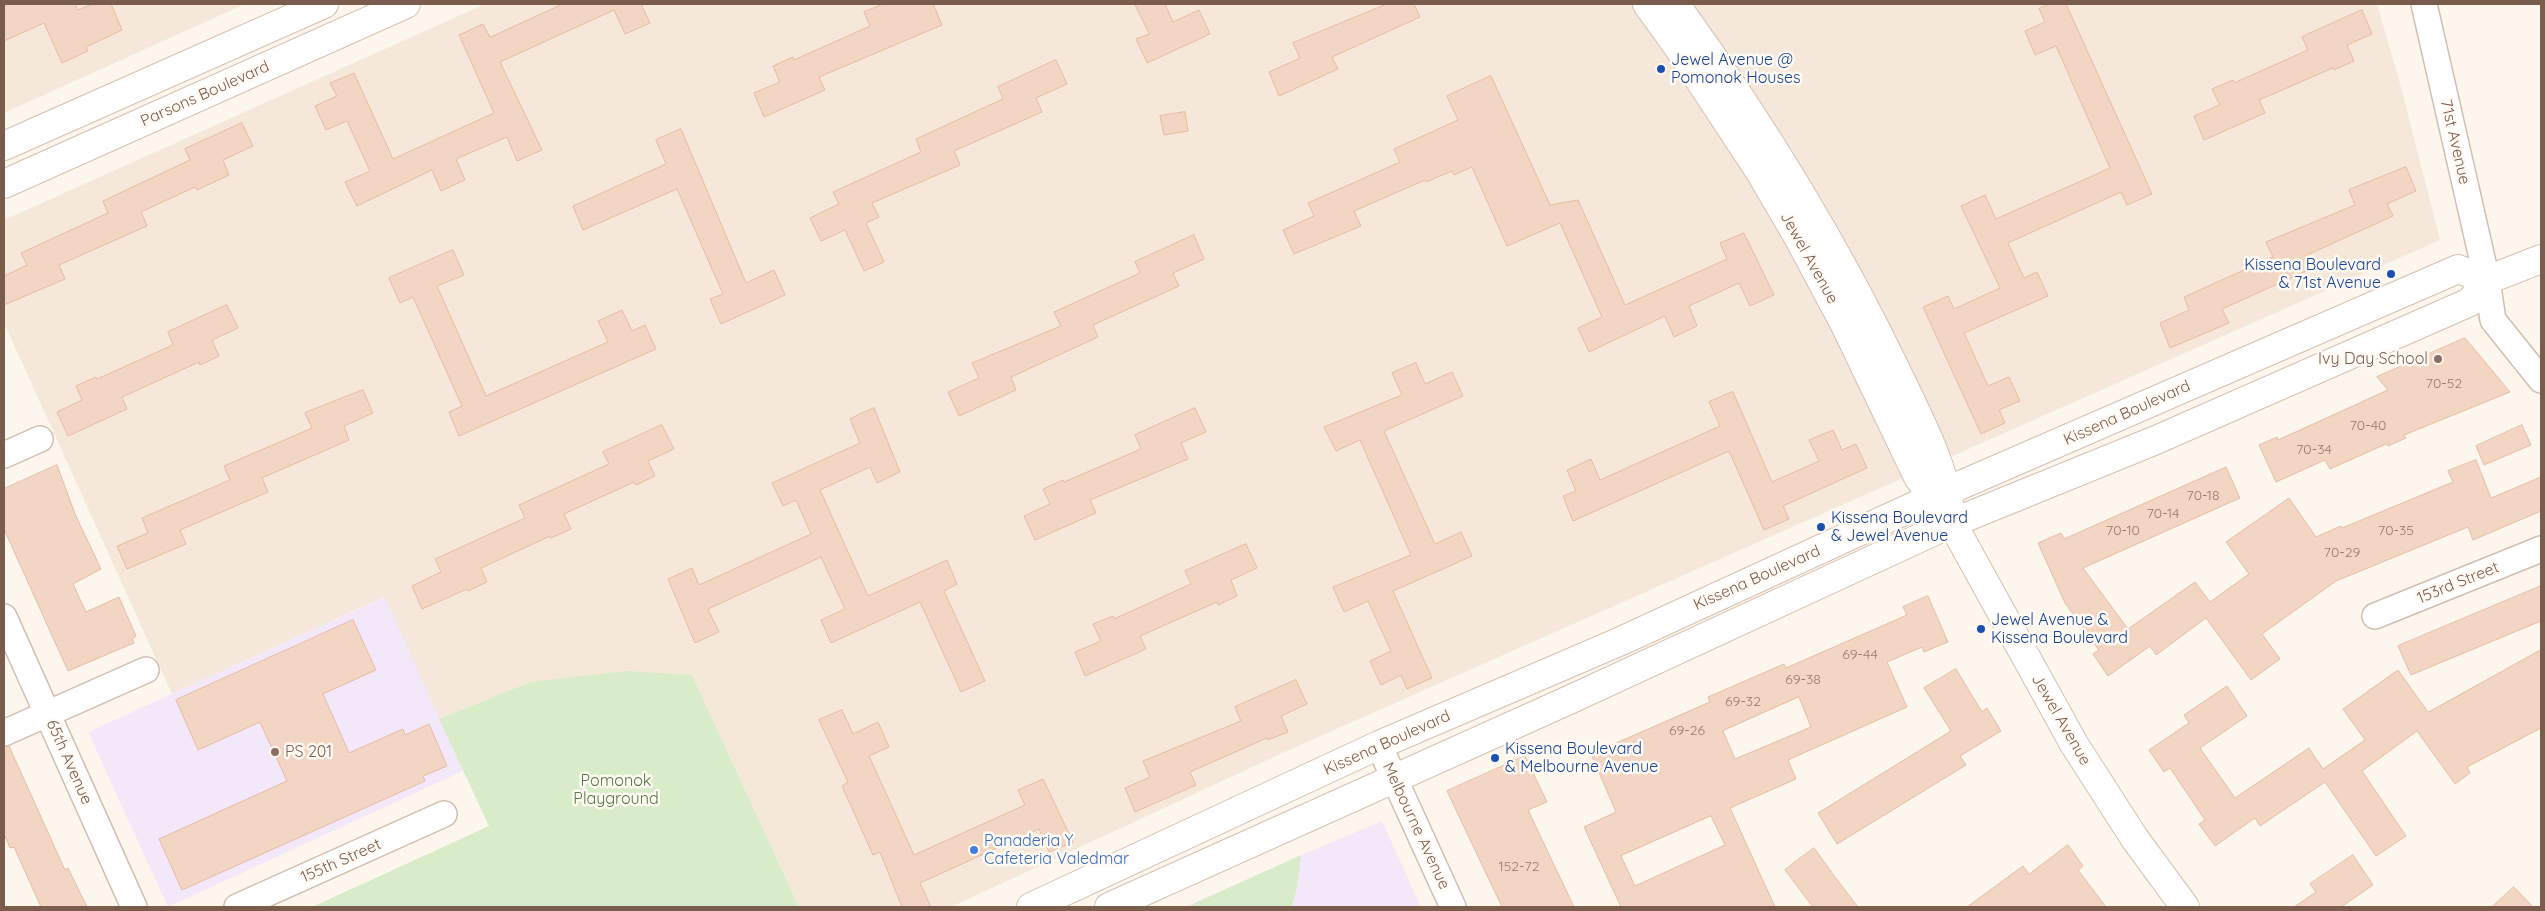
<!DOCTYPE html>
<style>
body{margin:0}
#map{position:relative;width:2545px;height:911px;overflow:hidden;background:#fdf6ec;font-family:Quicksand,sans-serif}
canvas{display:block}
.frame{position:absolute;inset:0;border:5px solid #7a5c4d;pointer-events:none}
</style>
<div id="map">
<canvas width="2545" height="911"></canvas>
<div class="frame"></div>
</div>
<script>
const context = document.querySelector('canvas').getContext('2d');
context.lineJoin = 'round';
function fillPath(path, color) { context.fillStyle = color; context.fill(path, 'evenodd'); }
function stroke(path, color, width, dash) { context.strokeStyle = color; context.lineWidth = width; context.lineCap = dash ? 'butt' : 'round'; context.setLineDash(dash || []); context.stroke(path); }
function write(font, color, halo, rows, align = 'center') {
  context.font = font + ' Quicksand,sans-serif'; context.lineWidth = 5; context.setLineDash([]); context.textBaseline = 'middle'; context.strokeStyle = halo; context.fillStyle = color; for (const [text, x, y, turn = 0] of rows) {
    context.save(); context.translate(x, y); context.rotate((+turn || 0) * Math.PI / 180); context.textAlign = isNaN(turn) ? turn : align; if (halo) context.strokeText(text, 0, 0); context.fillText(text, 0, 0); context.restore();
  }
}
fillPath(new Path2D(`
 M4 4H245L4 113Z
 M485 4H2377L2401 87 2440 240 1289 750 951 907H799L692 675 530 682 439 719 384 597 172 694 4 323V220Z`), '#f5e8da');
fillPath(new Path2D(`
 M385 597 463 771 168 907 88 732Z
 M1382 821 1421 907H1185L1306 853Z`), '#f3e8fa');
fillPath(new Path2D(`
 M626 671 692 675 799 907H312L489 826 439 719 530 682Z
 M1301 855 1297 887 1292 907H1192L1193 904Z`), '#d8ecc9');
const building = new Path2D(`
 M4 4H75L78 10 92 4H111L122 30 86 47 88 51 62 63 44 23 4 41Z
 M563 4H641L650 23 625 34 614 10 500 62 542 150 517 161 507 137 456 159 465 180 441 191 432 170 357 206 345 182 370 171 347 121 326 130 315 106 337 96 330 83 354 73 393 159 494 113 459 35 483 24 490 37Z
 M884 4H933L942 25 819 77 825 90 764 117 754 93 780 82 773 66 793 57 794 60 870 26 864 12Z
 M1135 4H1165L1173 22 1199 10 1210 34 1147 63 1136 39 1149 34Z
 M1387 4H1414L1420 17 1332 57 1338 69 1279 96 1269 72 1300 58 1293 43Z
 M2050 4H2066L2152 194 2127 205 2121 192 2008 243 2024 278 2037 272 2048 296 1964 333 1988 386 2009 377 2020 401 1999 410 2005 423 1981 434 1923 307 1948 296 1954 309 2000 288 1961 206 1985 195 1996 219 2110 168 2056 46 2035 55 2025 31 2045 22 2039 9Z
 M2362 10 2372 34 2347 45 2354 61 2334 70 2333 68 2259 100 2265 113 2204 140 2194 116 2220 105 2212 89 2233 80 2234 83 2308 50 2302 37Z
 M1056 60 1067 84 1036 98 1042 112 954 151 960 165 872 203 879 217 866 223 884 262 864 271 845 230 821 241 810 218 839 204 833 192 921 152 916 139 1003 99 998 87Z
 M1491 76 1550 205 1578 200 1625 305 1727 259 1720 243 1744 233 1774 295 1750 306 1739 283 1689 306 1697 326 1674 337 1665 316 1589 352 1578 328 1602 317 1560 223 1507 246 1472 167 1454 175 1452 171 1426 182 1425 180 1354 211 1361 226 1294 254 1283 230 1314 216 1308 203 1400 162 1394 149 1458 120 1447 96Z
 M1185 112 1188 131 1164 135 1160 116Z
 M242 123 253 146 223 160 229 175 197 190 195 187 141 212 147 226 59 265 65 279 4 305V276L27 265 21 253 108 213 103 201 190 160 185 149Z
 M681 129 746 283 774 270 785 295 721 324 710 299 723 294 677 189 583 230 573 206 666 164 656 140Z
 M2406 167 2416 191 2387 204 2393 216 2305 256 2311 269 2222 309 2229 323 2170 348 2160 323 2189 310 2184 297 2273 257 2266 242 2355 205 2349 190Z
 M1194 235 1204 259 1173 273 1179 286 1093 325 1098 337 1011 377 1016 390 959 416 948 392 979 378 972 363 1061 326 1054 312 1140 273 1135 262Z
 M453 250 464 275 437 286 486 396 608 342 598 321 622 310 632 331 645 325 656 349 459 436 449 412 462 406 413 297 400 303 389 278Z
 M227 305 238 328 212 340 219 356 200 365 199 362 122 397 127 409 68 436 57 412 82 400 76 386 96 377 97 379 173 345 168 332Z
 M2465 338 2510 392 2404 435 2406 438 2388 446 2386 444 2330 469 2325 460 2276 482 2259 445 2277 437 2278 440 2388 390 2377 377Z
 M1416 363 1425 384 1452 372 1463 396 1384 431 1435 544 1461 532 1472 556 1393 591 1432 678 1407 689 1401 675 1381 685 1370 661 1391 651 1368 601 1344 612 1333 587 1411 555 1360 440 1336 451 1324 427 1402 395 1392 373Z
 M363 390 373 413 344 426 349 440 262 478 268 492 180 530 186 544 127 569 117 546 148 533 142 518 230 480 224 466 312 428 305 413Z
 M1733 392 1772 482 1819 461 1809 440 1833 430 1842 450 1856 444 1867 468 1783 506 1789 519 1764 530 1729 451 1573 521 1563 496 1576 491 1567 470 1591 459 1600 480 1720 426 1709 402Z
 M874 408 900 472 877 483 870 467 820 490 868 596 947 560 957 584 944 591 985 681 961 692 920 602 831 643 821 620 845 609 821 557 708 609 719 632 695 643 668 579 692 568 699 585 811 534 796 500 783 506 772 483 860 443 850 419Z
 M1195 408 1206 432 1181 443 1188 459 1090 500 1096 513 1035 540 1024 516 1050 504 1043 489 1063 480 1064 482 1141 449 1135 435Z
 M662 425 674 449 648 461 655 476 636 485 634 482 564 514 571 529 551 538 550 536 481 568 487 582 468 591 467 589 422 609 412 586 441 572 435 559 525 518 519 505 609 464 603 452Z
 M2522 425 2531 445 2484 465 2476 446Z
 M2476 460 2491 498 2541 477V511L2473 540 2468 527 2336 581 2262 634 2280 659 2251 680 2206 618 2156 655 2150 646 2108 676 2093 654 2099 650 2065 603 2038 543 2061 533 2064 539 2226 467 2240 498 2083 568 2128 629 2195 582 2210 602 2249 574 2226 542 2289 498 2316 537 2341 526 2342 528 2453 482 2448 471Z
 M57 465 75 514 101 569 73 584 86 612 119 597 136 636 132 639 134 643 68 671 4 529V489Z
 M1246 544 1257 568 1231 580 1237 596 1218 605 1217 602 1140 636 1146 649 1085 676 1075 652 1101 641 1093 624 1113 616 1114 619 1191 584 1185 571Z
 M2541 586V621L2411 675 2398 646Z
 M1928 596 1948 642 1924 652 1922 647 1887 662 1907 707 1788 760 1796 779 1730 808 1775 907H1621L1584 827 1616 812 1591 754 1710 702 1708 697 1784 664 1786 668 1907 615 1903 607ZM1799 697 1811 727 1735 759 1723 731ZM1711 816 1725 845 1635 886 1621 856Z
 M353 620 376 670 323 694 349 753 403 729 405 735 429 724 447 766 423 776 425 781 182 890 159 839 287 781 260 722 198 750 176 700Z
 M2541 650V728L2467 767 2470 773 2455 784 2417 731 2362 771 2406 836 2376 856 2325 782 2260 826 2255 818 2215 846 2199 824 2205 820 2170 768 2164 772 2149 750 2189 723 2184 715 2227 686 2247 716 2200 748 2235 798 2309 748 2323 769 2365 740 2343 709 2398 670 2428 712Z
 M1956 669 1982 712 1987 708 2001 731 1960 756 1966 765 1837 844 1818 813 1951 731 1924 688Z
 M1296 680 1307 704 1281 716 1288 732 1268 740 1267 738 1190 772 1196 785 1135 812 1125 788 1150 777 1143 761 1241 721 1235 707Z
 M842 710 853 734 878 722 889 747 869 756 914 855 1025 805 1018 790 1043 779 1073 842 1049 852 1039 829 920 883 931 907H902L880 852 873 855 842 786 848 782 819 720Z
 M9 746 65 870 68 868 87 907H41L14 847 10 848 4 834V747Z
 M1525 756 1547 802 1528 810 1574 907H1502L1447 791Z
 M2068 845 2083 866 2078 870 2106 907H1967L2023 866 2029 874Z
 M1814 848 1838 881 1858 907H1813L1785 870Z
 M2353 855 2373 885 2341 907H2294L2316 892 2310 884Z
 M2514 887 2533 907H2492Z`);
fillPath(building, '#f3d5c3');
stroke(building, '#e6bba3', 1);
const street = new Path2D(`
 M2424 4 2487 280 2493 320 2541 380
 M4 455 40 439
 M2375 616 2541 549
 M4 617 134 907
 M4 733 146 670
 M1379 745 1453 907
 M237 907 444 814`);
const secondary = new Path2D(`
 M1647 4 1676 44 1760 172 1798 237 1845 325 1918 477 1952 523 2074 744 2135 839 2185 907
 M1675 4C1760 121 1834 241 1897 372 1918 417 1942 460 1950 509
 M4 146 324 4
 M4 184 406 4
 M1031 907 1379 745 1621 641 1947 491 2458 269 2487 280
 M1109 907 1569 700 1952 523 2156 440 2470 302 2487 280 2541 259`);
stroke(street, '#d1beb0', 28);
stroke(secondary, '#d6c0b0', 30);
stroke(street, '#fff', 25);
stroke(secondary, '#fff', 28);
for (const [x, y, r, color] of [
 [1661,69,5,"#1a4fb4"],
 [2391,274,5,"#1a4fb4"],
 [2438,359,5,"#8d6e63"],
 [1821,527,5,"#1a4fb4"],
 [1981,629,5,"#1a4fb4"],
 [275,752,5,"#8d6e63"],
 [1495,758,5,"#1a4fb4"],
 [974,850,5,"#3f7fe0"]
]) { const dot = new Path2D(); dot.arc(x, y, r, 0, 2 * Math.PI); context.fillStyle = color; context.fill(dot); stroke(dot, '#fffaf3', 2); }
write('14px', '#987a6a', null, [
 ["70-52",2444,384],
 ["70-40",2368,426],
 ["70-34",2314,450],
 ["70-18",2203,496],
 ["70-14",2163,514],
 ["70-10",2123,531],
 ["70-35",2396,531],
 ["70-29",2342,553],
 ["69-44",1860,655],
 ["69-38",1803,680],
 ["69-32",1743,702],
 ["69-26",1687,731],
 ["152-72",1519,867]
]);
write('16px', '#164399', '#fffaf3', [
 ["Jewel Avenue @",1671,60],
 ["Pomonok Houses",1671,78],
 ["Kissena Boulevard",2381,265,"right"],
 ["& 71st Avenue",2381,283,"right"],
 ["Kissena Boulevard",1831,518],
 ["& Jewel Avenue",1831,536],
 ["Jewel Avenue &",1991,620],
 ["Kissena Boulevard",1991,638],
 ["Kissena Boulevard",1505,749],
 ["& Melbourne Avenue",1505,767]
], 'left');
write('16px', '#7a5c4d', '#fffaf3', [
 ["Parsons Boulevard",205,94,-24],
 ["71st Avenue",2455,142,77],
 ["Jewel Avenue",1809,258,61],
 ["Kissena Boulevard",2127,413,-24],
 ["Kissena Boulevard",1757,578,-24],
 ["153rd Street",2458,583,-22],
 ["Jewel Avenue",2061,720,60],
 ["Kissena Boulevard",1387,743,-24],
 ["65th Avenue",69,762,66],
 ["Melbourne Avenue",1416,826,65],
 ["155th Street",341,861,-24]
]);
write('16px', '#785e54', '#fffaf3', [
 ["Ivy Day School",2428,359],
 ["PS 201",285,752,"left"]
], 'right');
write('16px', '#537a41', '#fffaf3', [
 ["Pomonok",616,781],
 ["Playground",616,799]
]);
write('16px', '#366cbe', '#fffaf3', [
 ["Panaderia Y",984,841],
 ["Cafeteria Valedmar",984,859]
], 'left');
</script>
